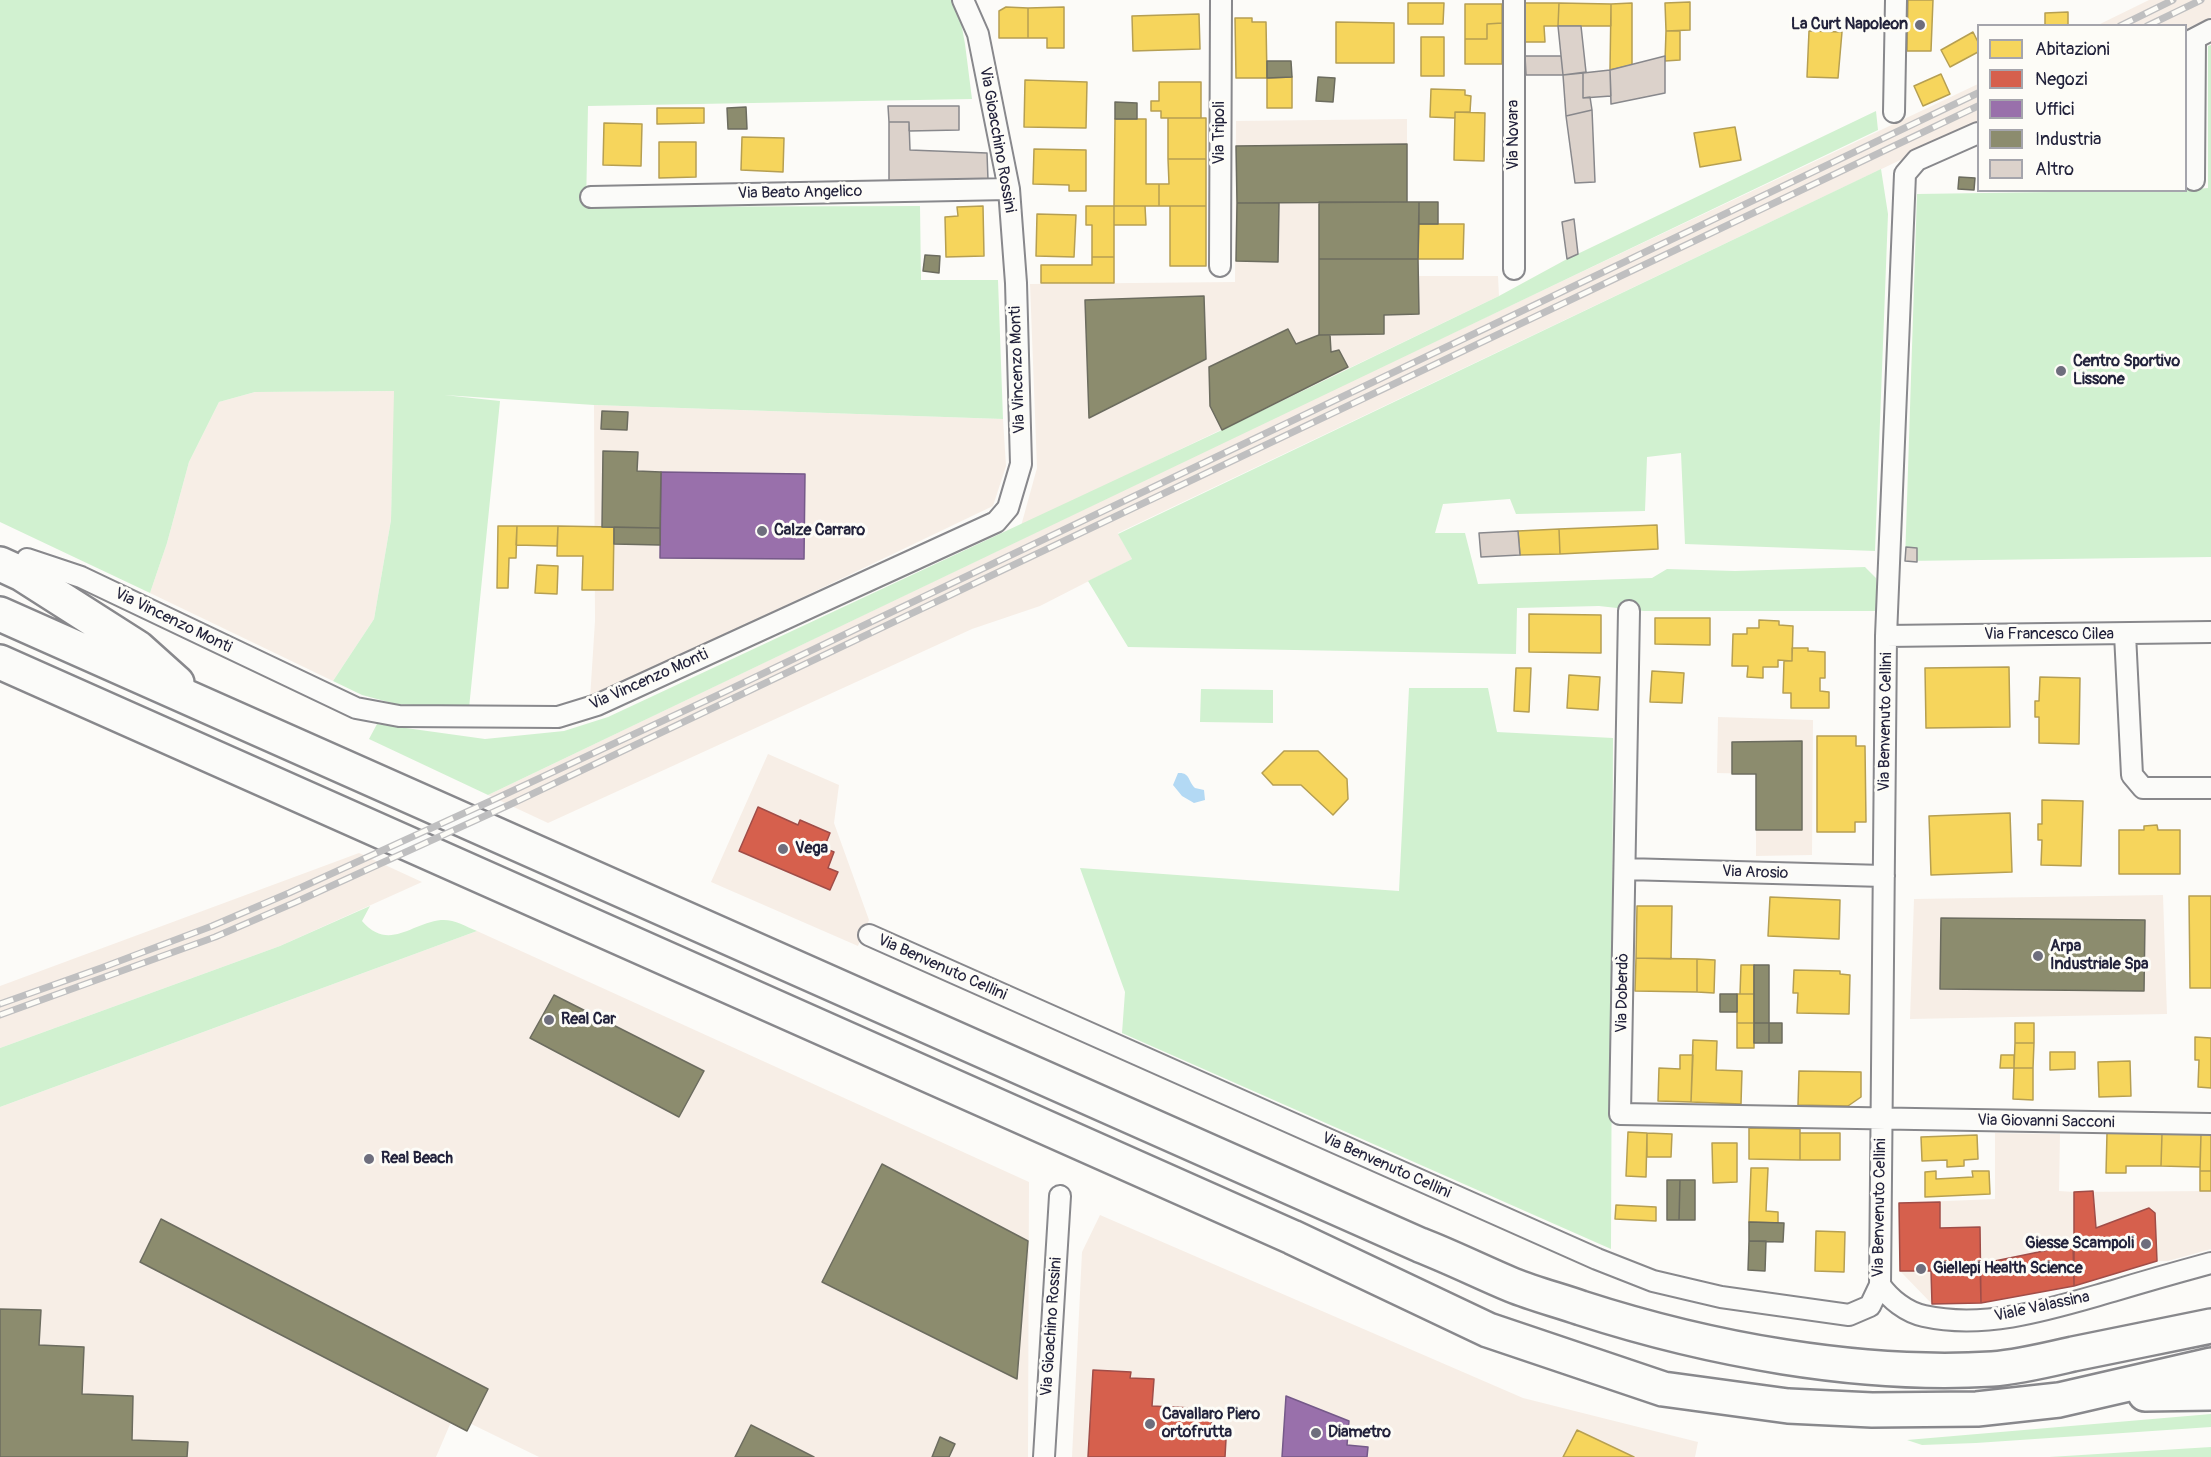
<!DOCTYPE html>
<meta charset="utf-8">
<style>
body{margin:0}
#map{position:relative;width:2211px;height:1457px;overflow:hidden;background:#fcfbf8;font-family:Pangolin,sans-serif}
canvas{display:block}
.legend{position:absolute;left:1977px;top:24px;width:210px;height:168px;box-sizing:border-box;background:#fdfcf7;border:2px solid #a5a5ac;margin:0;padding:8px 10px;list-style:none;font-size:18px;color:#22223b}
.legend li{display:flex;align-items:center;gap:12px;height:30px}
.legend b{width:30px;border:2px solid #a5a5ac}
</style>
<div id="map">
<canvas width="2211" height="1457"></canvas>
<ul class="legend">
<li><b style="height:16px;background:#f6d55c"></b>Abitazioni</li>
<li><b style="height:16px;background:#d6604d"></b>Negozi</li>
<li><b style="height:16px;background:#9970ab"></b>Uffici</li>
<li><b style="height:16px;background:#8c8c6e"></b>Industria</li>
<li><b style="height:16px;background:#dcd2cb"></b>Altro</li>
</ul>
</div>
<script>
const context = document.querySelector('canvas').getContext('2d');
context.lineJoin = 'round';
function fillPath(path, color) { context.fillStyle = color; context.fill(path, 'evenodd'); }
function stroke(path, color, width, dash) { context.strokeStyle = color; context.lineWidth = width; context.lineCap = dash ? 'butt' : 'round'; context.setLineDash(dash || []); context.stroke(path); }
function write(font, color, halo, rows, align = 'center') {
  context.font = font + ' Pangolin,sans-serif'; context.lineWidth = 6; context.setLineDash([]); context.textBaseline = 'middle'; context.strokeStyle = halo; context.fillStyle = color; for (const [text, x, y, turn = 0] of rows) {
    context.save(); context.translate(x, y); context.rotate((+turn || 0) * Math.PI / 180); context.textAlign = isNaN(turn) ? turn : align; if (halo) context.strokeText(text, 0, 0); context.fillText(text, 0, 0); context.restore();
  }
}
fillPath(new Path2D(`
 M2149 0H2211V17L2186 29V26L2098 25Z
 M1978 84V123L1118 533 1132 559 1040 606 972 629 548 823 488 795 1362 376Z
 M1407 119V202H1419V276H1498L1499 296 1021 526 1037 468 1030 284 1235 282 1236 121Z
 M395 391 391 520 374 619 333 681 150 593 167 543 189 462 219 402 255 392Z
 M594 405 1003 419 1006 466 993 506 590 699 595 621Z
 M1718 717 1813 720 1812 855 1756 856V774L1717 773Z
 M768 754 839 785 834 823 869 920 858 946 711 882Z
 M359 853 422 882 280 946 0 1048V986Z
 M2163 895 2167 1014 1910 1019 1914 899Z
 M477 931 1029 1182 1028 1457H539L180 1282 451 1422 436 1457H0V1107Z
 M1995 1133 2060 1134 2059 1191 2074 1192 2211 1191V1249L2168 1261H2157L2074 1286 1981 1303 1932 1304 1900 1271 1899 1203 1995 1199Z
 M1100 1215 1523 1398 1698 1442 1695 1457H1072L1082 1252Z`), '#f7eee6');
fillPath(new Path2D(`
 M0 0H957L965 44 972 99 588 106 586 207 920 206 921 280H998L1003 419 594 405 444 395 500 401 469 708 396 704 362 695 333 681 374 619 391 520 394 391 255 392 219 402 189 462 167 543 150 593 0 522Z
 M2211 45V557L1905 561 1917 194 2186 190 2208 188V46Z
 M1876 111 1878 130 488 795 369 739 377 724 485 739 564 731 608 717 1222 430 1499 296 1567 259Z
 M1881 169 1888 214 1875 551 1685 544 1681 453 1647 457 1645 511 1516 514 1510 499 1443 504 1435 533H1465L1478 584 1652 578 1667 569 1735 571 1865 567 1876 578 1878 604 1875 611H1644L1599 606 1517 608 1516 654 1128 647 1088 581 1132 559 1118 534Z
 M1409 688H1488L1497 732 1613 738 1611 1249 1122 1033 1125 992 1080 868 1399 891Z
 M1201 689 1273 690V723L1200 722Z
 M370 906 362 921C389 952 411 923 441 920 454 919 465 926 477 931L0 1107V1048L280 946Z
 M2211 1414V1427L1976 1443 1922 1445 1907 1440Z
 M2211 1447V1457H2049Z`), '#d1f1d0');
fillPath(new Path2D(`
 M1178 773C1190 772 1188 781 1195 788L1204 790 1205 800 1194 803 1182 796 1173 785Z`), '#b3d9f4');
const homes = new Path2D(`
 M1908 0H1933L1931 51H1907Z
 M1690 2V30L1666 31 1665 3Z
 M1408 3H1444L1443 24H1408Z
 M1524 3H1559L1558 26H1544L1545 42H1523Z
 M1559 3 1611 4V26H1558Z
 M1632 3V65L1610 70 1611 4Z
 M1465 4H1502V23L1487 24V39H1465Z
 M1006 7 1028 8V38H999V11Z
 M1064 7V48H1047V38H1028V8Z
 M2068 12V26H2045V13Z
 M1199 14 1200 49 1133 51 1132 16Z
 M1235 18H1252V22H1266L1267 78H1236Z
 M1336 22 1394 23V63H1336Z
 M1502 23V64H1465V39H1487V24Z
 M1666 31H1680V60L1665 61Z
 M1809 31 1842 32 1838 78 1807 77Z
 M1973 32 1978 42V52L1950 67 1941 50Z
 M1421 37H1444V76H1421Z
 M1941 74 1950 94 1923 106 1914 86Z
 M1292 77V108H1267V78Z
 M1025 80 1087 82 1086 128 1024 127Z
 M1159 82H1201V118H1161V111H1151V101H1159Z
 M1431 89 1465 90V95L1471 96 1470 112H1455V118L1430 117Z
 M657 108H704V123L657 124Z
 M1455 112 1485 113 1484 161 1454 160Z
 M1168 118H1206V159H1168Z
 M1115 119H1146V184H1159V206H1114Z
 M604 123 642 124 641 166 603 165Z
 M1735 127 1741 160 1700 167 1694 133Z
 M742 137 784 138 783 172 741 170Z
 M659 142H696V177L659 178Z
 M1034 149 1086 150V191H1069V185L1033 184Z
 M1168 159H1206V206H1159V184H1169Z
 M983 206 984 256 946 257 945 217 958 216 957 207Z
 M1086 206H1114V257H1092V225H1086Z
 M1114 206H1145L1146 225H1114Z
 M1170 206H1206V266H1170Z
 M1037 214 1076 215 1074 257 1036 256Z
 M1419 224H1464L1463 259H1418Z
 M1092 257H1114V283H1041V265H1092Z
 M1657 525 1658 549 1560 554 1559 529Z
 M498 526H517L516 558H509L508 588H497Z
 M517 526H558L557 546 516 545Z
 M558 526 614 527 613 590H582L583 556H557Z
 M1559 529 1560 554 1520 555 1518 531Z
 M537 565 558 566 557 594 535 593Z
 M1529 614 1601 615V653L1529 652Z
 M1655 618H1710V645L1655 644Z
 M1759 620 1779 621V625L1793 626 1792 661 1778 660V667H1763V678L1747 677 1748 666H1732L1733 634H1747V628H1759Z
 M1792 648H1808V651L1825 652V678H1820V691L1829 692V708H1791V693H1783L1784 661H1792Z
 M2009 667 2010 727 1926 728 1925 668Z
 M1516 668H1531L1529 712 1514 711Z
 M1652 671 1684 673 1682 703 1650 702Z
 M1569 675 1600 677 1598 710 1567 708Z
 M2040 677 2080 678 2079 744 2039 743V717H2035V701H2039Z
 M1817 736H1856V746H1865L1866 822H1855V832H1817Z
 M1284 751H1318L1347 779 1348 799 1333 815 1301 785H1273L1262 773Z
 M2042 800 2083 801 2081 866 2041 865 2042 840H2038V824H2042Z
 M2010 813 2012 872 1931 875 1929 816Z
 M2157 825 2158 830H2180V874H2119V830H2144V826Z
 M2189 896H2211V988H2190Z
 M1770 897 1840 900 1839 939 1768 936Z
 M1637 906H1672L1671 959 1636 958Z
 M1636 958 1697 959V992L1635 991Z
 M1697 959 1715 960 1714 993 1697 992Z
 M1741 965H1754V994H1740Z
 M1794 970 1840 971V974L1850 975 1849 1014 1797 1013 1798 993H1793Z
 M1737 994H1754V1023H1737Z
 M1737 1023H1754V1048H1737Z
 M2015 1023H2034V1043H2015Z
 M2195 1037 2211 1038V1088L2198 1087 2199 1060H2195Z
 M1693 1040 1717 1041 1716 1070 1742 1071 1741 1104 1691 1102Z
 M2015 1043H2034L2033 1068H2014Z
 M2050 1052H2075V1069L2050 1070Z
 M1680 1055H1693L1691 1102 1658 1101 1659 1068 1680 1069Z
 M2001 1055H2014V1068H2000Z
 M2130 1061 2131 1096 2099 1097 2098 1062Z
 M2014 1068H2033V1100L2013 1099Z
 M1799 1071 1861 1072V1097L1848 1106 1798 1105Z
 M1749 1128 1800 1129V1160L1749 1159Z
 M1628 1132 1647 1133 1646 1177 1626 1176Z
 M1647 1133 1672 1134 1671 1157H1647Z
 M1800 1133H1840V1160H1800Z
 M2107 1133 2162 1134 2161 1166H2126V1173H2106Z
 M2162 1134H2201L2200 1167 2161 1166Z
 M2201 1134H2211V1171H2200Z
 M1977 1135 1978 1159 1964 1160V1166L1947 1167V1160L1922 1161 1921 1137Z
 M1712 1143H1737V1182L1713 1183Z
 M1751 1168H1768L1766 1211 1778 1212V1223L1749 1222Z
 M1936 1171V1179L1973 1177 1972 1171H1989L1990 1194 1925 1197V1172Z
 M2200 1171H2211V1191H2200Z
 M1616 1205 1656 1207V1221L1615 1219Z
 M1816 1231 1845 1232 1844 1272 1815 1271Z
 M1577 1430 1634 1457H1563Z`);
fillPath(homes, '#f6d55c');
stroke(homes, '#b69f52', 1.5);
const shops = new Path2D(`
 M758 807 798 825 800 820 830 833 824 848 834 852 828 868 838 872 830 890 739 851Z
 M2093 1191 2096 1228 2149 1208 2155 1213 2157 1261 2074 1286V1192Z
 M1940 1202V1228L1980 1227 1981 1303 1932 1304 1931 1271H1900L1899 1203Z
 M2073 1245 2074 1286 1981 1303 1980 1264Z
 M1093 1370 1131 1372 1130 1378 1154 1379 1152 1406 1212 1409 1211 1438 1226 1439 1225 1457H1088Z`);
fillPath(shops, '#d6604d');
stroke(shops, '#a04d48', 1.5);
const offices = new Path2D(`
 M661 472 805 474 804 559 660 558Z
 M1286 1396 1349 1421 1347 1445 1368 1447 1367 1457H1282Z`);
fillPath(offices, '#9970ab');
stroke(offices, '#755989', 1.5);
const industry = new Path2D(`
 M1267 61H1291L1292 77 1267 78Z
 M1318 77 1335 78 1333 102 1316 101Z
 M1115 102 1137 103V119H1115Z
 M746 107 747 129H728L727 108Z
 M1407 144V202L1237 203 1236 146Z
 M1959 177 1975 178 1974 190 1958 189Z
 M1319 202H1419L1418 259H1319Z
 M1419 202H1438V224H1419Z
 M1237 203H1279L1278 262 1236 261Z
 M925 255 940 256 939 273 923 271Z
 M1319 259H1418L1419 314 1384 315V334L1319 335Z
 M1204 296 1206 359 1089 418 1085 300Z
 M1288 329 1296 344 1319 335H1330L1331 352 1339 350 1348 367 1222 430 1210 406 1209 367Z
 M602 411 628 412 627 430 601 429Z
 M603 451 638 452 637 471 661 472 660 528 602 527Z
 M614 527 660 528V545L614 544Z
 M1802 741V830H1756V774H1732V742Z
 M1941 918 2145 920 2144 991 1940 989Z
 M1754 965H1769V1023H1754Z
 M1720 994H1737V1012H1720Z
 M554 995 704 1071 679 1117 530 1038Z
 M1754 1023H1769V1043H1754Z
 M1769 1023H1782V1043H1769Z
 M882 1164 1028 1241 1017 1379 822 1282Z
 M1667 1180H1680L1679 1220H1667Z
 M1680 1180H1695V1220H1679Z
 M161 1219 488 1389 467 1431 140 1262Z
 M1749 1222 1784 1223 1783 1242 1749 1241Z
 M1749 1241H1766L1765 1271 1748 1270Z
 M0 1309 41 1310 39 1345 84 1347 82 1394 133 1396 132 1440 188 1442 187 1457H0Z
 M751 1425 814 1457H735Z
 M940 1437 955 1444 949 1457H932Z`);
fillPath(industry, '#8c8c6e');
stroke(industry, '#6c6c5f', 1.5);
const building = new Path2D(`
 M1558 26H1581L1586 72 1563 75Z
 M1525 56H1561L1563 75H1526Z
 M1665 56V93L1611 104 1610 70Z
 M1610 70 1611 96 1583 98V73Z
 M1583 73V98L1590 97 1592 110 1566 116 1563 75Z
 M888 106H959V130L909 131V122H889Z
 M1592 110 1595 182 1575 183 1566 116Z
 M889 122H909L910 150 987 153 988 180 889 181Z
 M1574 219 1578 254 1567 259 1562 222Z
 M1518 531 1520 555 1481 557 1479 533Z
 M1906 547 1917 548V562L1905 561Z`);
fillPath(building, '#dcd2cb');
stroke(building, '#88888c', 1.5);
const minor = new Path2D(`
 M2186 43 2211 30
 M1894 112 1896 0
 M2194 180 2195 39
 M591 197 1009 189
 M1220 266 1221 0
 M1514 269V0
 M27 559 81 577 356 708 399 716 558 717 597 705 996 522 1008 508 1021 464 1016 283 1009 189 978 34 963 0
 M1629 611 1620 1114 2211 1124
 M2125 634 2132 775 2143 788H2211
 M1886 636 2211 632
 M1625 869 1884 876
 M869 935 1597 1259 1653 1281 1721 1297 1849 1315 1870 1306 1880 1285 1886 636 1905 174 1917 160 1978 133
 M1880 1285C1890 1299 1906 1312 1924 1316 1987 1330 2053 1308 2113 1291 2146 1281 2178 1272 2211 1263
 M1044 1457 1060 1196`);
const trunk = new Path2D(`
 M0 564 22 574 138 648 177 683
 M0 614 1420 1245C1451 1257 1481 1272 1512 1285 1534 1294 1558 1300 1581 1308 1708 1349 1858 1377 1992 1369 2019 1367 2047 1360 2073 1354 2119 1345 2165 1335 2211 1326
 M0 662 1292 1237 1488 1330 1663 1389 1788 1406 1872 1410 1977 1409 2059 1400 2211 1365
 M2145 1394 2211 1393`);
stroke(minor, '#88888c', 24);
stroke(trunk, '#88888c', 38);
stroke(minor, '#fbfbf9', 20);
stroke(trunk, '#fbfbf9', 33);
const rail = new Path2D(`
 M2120 26 2173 0
 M2147 26 2201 0
 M0 1004 101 968 212 926 289 893 495 799 718 695 1978 93
 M0 1015 215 937 296 902 509 805 1978 106`);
stroke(rail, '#bfbfc0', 7);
stroke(rail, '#fdfcf7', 4.5, [14]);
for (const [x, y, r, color] of [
 [1920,25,6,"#6e6e7d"],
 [2061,371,6,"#6e6e7d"],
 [762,531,6,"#6e6e7d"],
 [783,849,6,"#6e6e7d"],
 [2038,956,6,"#6e6e7d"],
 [549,1020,6,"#6e6e7d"],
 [369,1159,6,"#6e6e7d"],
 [2146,1244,6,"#6e6e7d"],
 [1921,1269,6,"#6e6e7d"],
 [1150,1424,6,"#6e6e7d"],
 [1316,1433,6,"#6e6e7d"]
]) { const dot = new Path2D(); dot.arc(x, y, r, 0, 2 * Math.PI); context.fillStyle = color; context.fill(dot); stroke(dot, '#fdfcf7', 2); }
write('bold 16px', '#22223b', '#fdfcf7', [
 ["La Curt Napoleon",1908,25,"right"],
 ["Centro Sportivo",2073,362],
 ["Lissone",2073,380],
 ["Calze Carraro",774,531],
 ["Vega",795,849],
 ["Arpa",2050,947],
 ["Industriale Spa",2050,965],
 ["Real Car",561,1020],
 ["Real Beach",381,1159],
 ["Giesse Scampoli",2134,1244,"right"],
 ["Giellepi Health Science",1933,1269],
 ["Cavallaro Piero",1162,1415],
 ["ortofrutta",1162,1433],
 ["Diametro",1328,1433]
], 'left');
write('16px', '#22223b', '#fdfcf7', [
 ["Via Tripoli",1220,133,-90],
 ["Via Novara",1514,135,-90],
 ["Via Gioacchino Rossini",997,140,80],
 ["Via Beato Angelico",800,193,-1],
 ["Via Vincenzo Monti",1018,370,-92],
 ["Via Vincenzo Monti",173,621,26],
 ["Via Francesco Cilea",2049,635],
 ["Via Vincenzo Monti",649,680,-24],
 ["Via Benvenuto Cellini",1886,722,-89],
 ["Via Arosio",1755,873,2],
 ["Via Benvenuto Cellini",942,968,24],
 ["Via Doberdò",1623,993,-89],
 ["Via Giovanni Sacconi",2046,1122,1],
 ["Via Benvenuto Cellini",1386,1166,24],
 ["Via Benvenuto Cellini",1880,1208,-89],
 ["Viale Valassina",2042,1307,-12],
 ["Via Gioachino Rossini",1052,1327,-86]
]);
</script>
